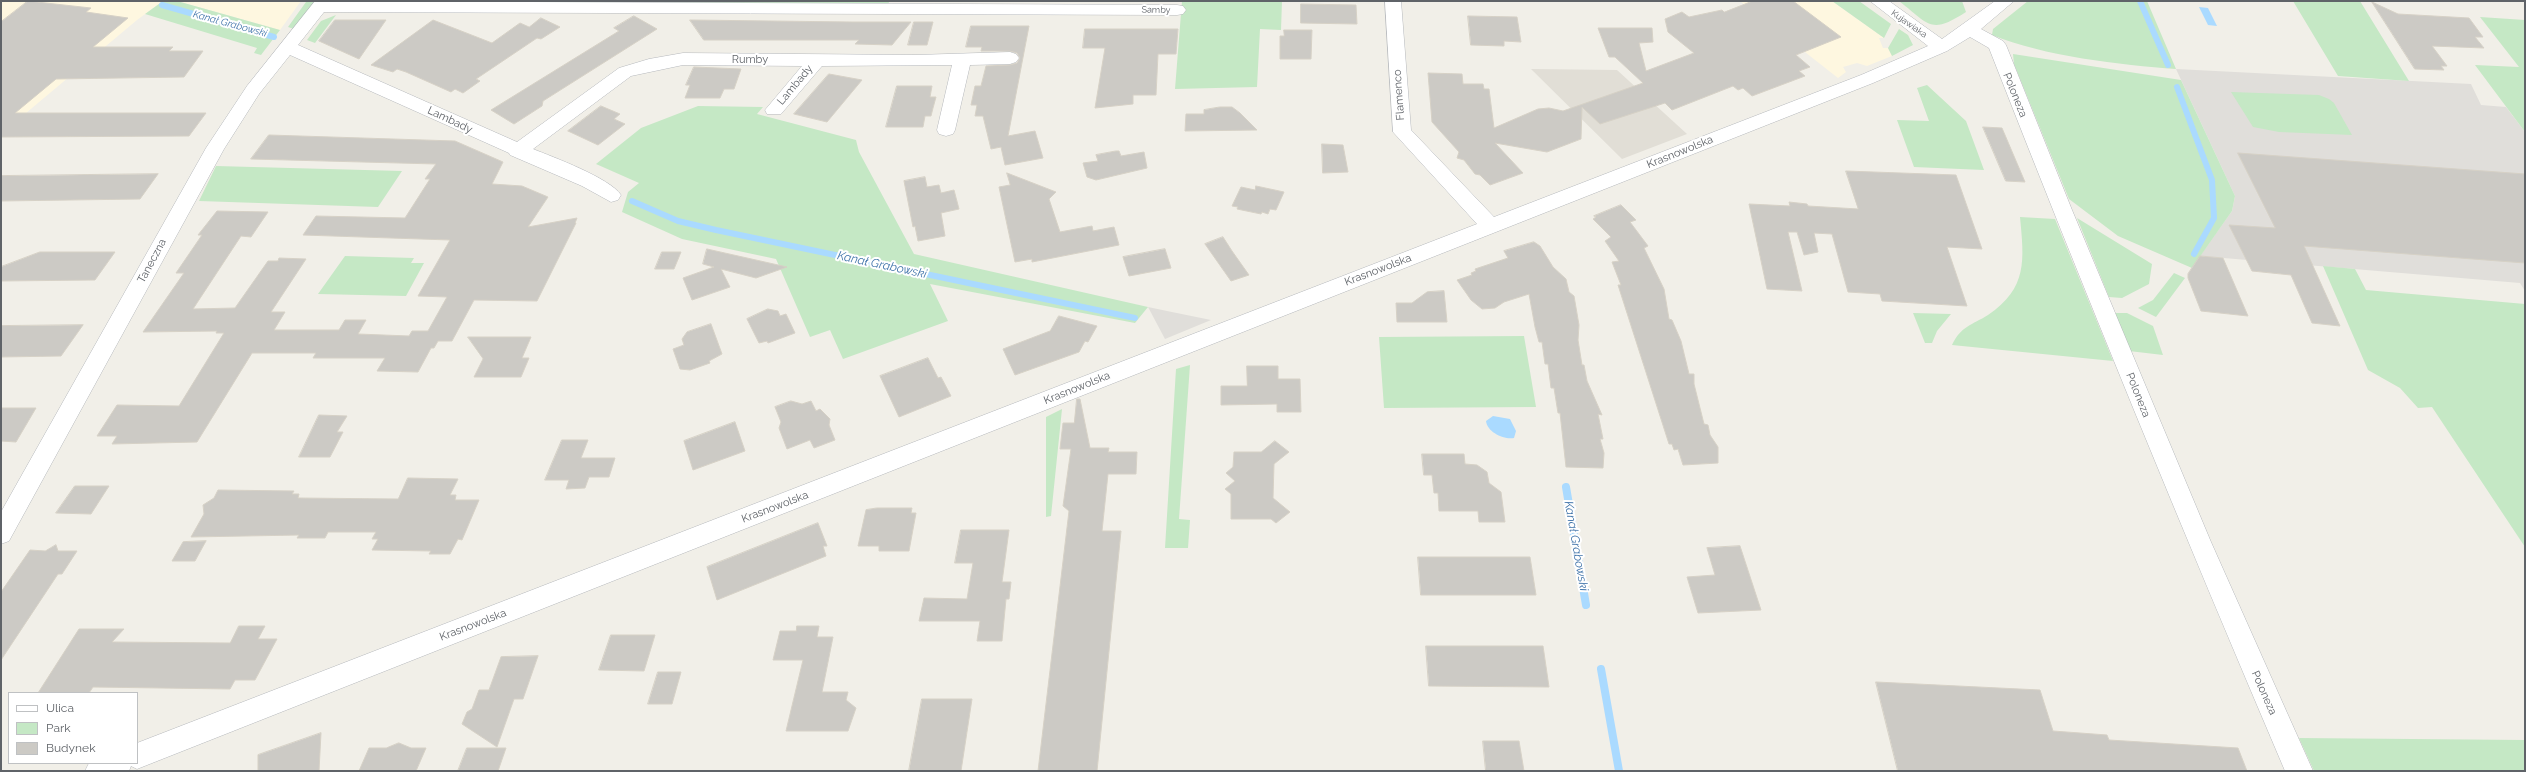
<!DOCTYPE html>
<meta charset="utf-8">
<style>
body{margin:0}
#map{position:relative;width:2526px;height:772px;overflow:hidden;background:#f1efe8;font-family:Raleway,sans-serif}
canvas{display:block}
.frame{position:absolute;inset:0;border:2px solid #5f6368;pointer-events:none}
.legend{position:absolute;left:8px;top:692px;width:130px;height:72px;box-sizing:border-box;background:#fff;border:1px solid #bfc1c3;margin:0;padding:5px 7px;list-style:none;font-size:12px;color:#5f6368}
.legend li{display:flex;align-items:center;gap:8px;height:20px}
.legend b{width:20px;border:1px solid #bfc1c3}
</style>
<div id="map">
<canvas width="2526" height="772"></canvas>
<div class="frame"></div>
<ul class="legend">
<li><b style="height:5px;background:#fff"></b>Ulica</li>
<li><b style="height:11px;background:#c5e8c5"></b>Park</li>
<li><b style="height:11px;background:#cccac5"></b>Budynek</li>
</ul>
</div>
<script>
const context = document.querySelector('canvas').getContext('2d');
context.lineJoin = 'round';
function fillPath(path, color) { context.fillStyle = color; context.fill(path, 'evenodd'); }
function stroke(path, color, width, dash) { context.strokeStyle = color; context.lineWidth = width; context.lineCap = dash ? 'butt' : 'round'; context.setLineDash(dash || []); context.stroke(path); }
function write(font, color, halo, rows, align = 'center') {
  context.font = font + ' Raleway,sans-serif'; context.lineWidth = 4; context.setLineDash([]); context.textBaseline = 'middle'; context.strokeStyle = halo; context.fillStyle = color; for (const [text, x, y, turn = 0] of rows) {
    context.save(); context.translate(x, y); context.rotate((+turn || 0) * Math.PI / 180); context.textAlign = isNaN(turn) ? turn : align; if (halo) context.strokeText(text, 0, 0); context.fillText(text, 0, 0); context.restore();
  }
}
fillPath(new Path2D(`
 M1 1H163L137 20 1 134Z
 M177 1H301L280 30Z
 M1740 1H1832L1884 38H1879L1883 48H1888L1892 56 1867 66 1857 63 1843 67 1846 72 1838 78Z`), '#fef7e0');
fillPath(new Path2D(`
 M2176 69 2471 84 2481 105 2506 107 2525 132V291L2520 283 2200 256 2232 211 2235 196Z
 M1148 307 1167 311 1211 320 1165 339Z`), '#e0deda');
fillPath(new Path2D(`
 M1531 69 1617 70 1687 134 1622 159Z`), '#e1ded6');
fillPath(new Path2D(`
 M163 1H177L280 30 261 55 254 53 257 48 145 14Z
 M316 1 294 29 288 27 306 2Z
 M536 1H890L887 5 535 4Z
 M1182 1H1282L1281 30 1260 29 1257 87 1175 89Z
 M1832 1H1859L1891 24 1884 38Z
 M1899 1H1962L1966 12C1930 35 1930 25 1899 1Z
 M2028 1H2147L2176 69C2121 65 2043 56 1992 35L1993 29Z
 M2293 1H2360L2409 81 2338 76Z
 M336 15 315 43 307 40 321 21Z
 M2480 17 2525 20V132L2475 65 2519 67Z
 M1899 29 1908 35 1913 45 1892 56 1888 48Z
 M2013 54 2181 80 2235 196 2232 211 2192 268 2118 236 2069 199 2014 64Z
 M1927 85 1966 121 1984 170 1914 167 1897 120 1929 121 1917 88Z
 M2231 92 2319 95 2329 99 2334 103 2352 135 2279 132 2253 127Z
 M698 106 763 107 757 114 856 140 859 152 914 254 1148 307 1135 323 930 284 948 321 843 359 830 330 810 337 776 259 682 239 622 212 628 192 639 183 596 164 641 128Z
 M216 166 402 171 378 207 199 201Z
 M2020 217 2055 219 2113 361 1952 345C1961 326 1972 325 1988 315 2028 288 2024 260 2020 217Z
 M2077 218 2152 264 2149 284 2122 298 2109 297Z
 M345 256 414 258 411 263H424L406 296 318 294Z
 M2323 266 2355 269 2366 290 2525 304V547L2432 407 2418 408 2400 388 2368 370Z
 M2174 273 2185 278 2156 317 2138 308 2153 300Z
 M1913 313 1951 314 1937 331 1932 343H1925Z
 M2113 313H2127L2153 326 2163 355 2129 351Z
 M1524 336 1536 407 1384 408 1379 337Z
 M1190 365 1179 519 1190 520 1188 548H1165L1176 369Z
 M1062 409 1051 516 1046 517V417Z
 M2299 738 2525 740V771H2314Z`), '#c5e8c5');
fillPath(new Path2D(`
 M2199 7 2208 8 2217 26 2208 25Z
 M1493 416 1510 419 1516 431 1514 438C1504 440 1487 432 1486 421Z`), '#aadaff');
stroke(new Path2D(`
 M2140 1 2168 65
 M162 5 274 37
 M2177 87 2212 180 2214 218 2194 254
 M632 201 678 221 716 230 1135 318`), '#aadaff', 6);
stroke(new Path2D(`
 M1566 487 1586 605
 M1601 669 1619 771`), '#aadaff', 8);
const building = new Path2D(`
 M28 1 91 8 86 12 128 18 93 47H173L169 51H203L184 77 56 79 15 113H206L189 136 1 137V22Z
 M1753 1H1793L1841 37 1796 55 1810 67 1799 71 1805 76 1752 96 1743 88 1738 90 1733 86 1672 110 1665 103 1600 124 1582 107 1581 139 1547 152 1495 143 1523 173 1490 185 1480 175 1475 174 1464 160 1457 158 1459 152 1432 122 1428 73 1462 74 1463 84H1483L1484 89H1489L1494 128 1538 109 1549 108 1563 111 1643 83 1615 57H1609L1598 28H1652L1653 42 1639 43 1646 71 1694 53 1668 32 1665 19 1682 12 1689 17 1722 10 1724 12Z
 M2372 2 2398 14 2469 18 2483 37H2475L2484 48 2432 46 2447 66H2441L2444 70 2415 69Z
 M1301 4 1356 5 1357 24 1301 23Z
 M634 16 657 29 543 101 542 106 514 124 491 110 619 31 614 28Z
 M1468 16 1517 17 1521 42 1504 41V46L1471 45Z
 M541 18 560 27 541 39 537 38 476 79 480 81 463 93 455 89 451 92 406 72 397 69 393 72 371 65 433 20 492 43 520 23 529 27Z
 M335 20H386L359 59 319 41Z
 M690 20 852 22H911L892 45 855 44 859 40H704Z
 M914 22H933L927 45H908Z
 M971 26H1029L1008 136 1035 131 1043 158 1005 165 1001 147 991 149 983 116H975L977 105H971L975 86H981L986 66 1010 65 1017 63 1020 58 1017 53 1010 51H981L982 47H966Z
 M1085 29H1178L1176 54H1158L1156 95H1133V104L1095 108 1105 48H1083Z
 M1284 30H1312L1311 59H1280V36H1284Z
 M694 67 741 69 734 89H724L720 98H685L690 85H686Z
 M829 74 862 80 827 122 794 114Z
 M897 86H932L930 97H936L933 108 931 116H925L923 127H886Z
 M601 106 620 114 614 119 625 124 598 145 568 131Z
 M1220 107H1232L1240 113 1257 130 1185 131 1186 114H1204V110Z
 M1983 127 2002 128 2025 182 2006 181Z
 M269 135 455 141 503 162 492 184 522 186 548 197 528 227 577 218 575 223H576L537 301 474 300 452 341H438L434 348H431L418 372 377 371 385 358H313L316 353H252L197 442 112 444 117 436H97L117 405 179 406 224 333H216L217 331 143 332 184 273H176L202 235H198L217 211 268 212 251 237 241 236 193 309 235 308 268 261H278L279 258 306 259 271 312H285L274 330H339L345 320H366L358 334 409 336 412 331H428L447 297 418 296 450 240 303 235 316 216 405 218 430 179H425L436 164 251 159Z
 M1322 144 1343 145 1348 172 1323 173Z
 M1116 151H1119L1121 156 1144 152 1147 168 1096 180 1087 177 1083 163 1098 161 1096 155Z
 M2238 153 2525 174V263L2304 246 2340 326 2312 323 2291 275 2252 271 2229 225 2275 228Z
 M1846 171 1956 175 1982 249 1947 247 1967 306 1882 301 1880 294 1848 292 1832 234 1814 233 1818 252 1804 255 1797 232H1788L1802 291 1767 289 1749 204 1790 206 1789 202 1807 204 1808 206 1858 209Z
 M1007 173 1056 192 1049 199 1060 232 1092 226 1093 231 1114 227 1119 245 1032 262V259L1015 262 999 187 1010 185Z
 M158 174 140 199 1 201V176Z
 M925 177 927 187 939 185 941 193 954 190 959 209 941 213 945 236 918 241 915 226 913 227 904 181Z
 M1256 186 1284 192 1276 210 1270 209 1268 214 1262 212 1261 214 1237 209 1238 207 1232 206 1241 187 1255 190Z
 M1621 205 1636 220 1630 222 1648 246 1644 248 1664 289 1669 319 1672 320 1681 341 1689 374H1694V384L1704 424 1708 425 1710 435 1718 447V463L1683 465 1678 449 1674 450 1672 444H1669L1618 285H1621L1612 262 1619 261 1605 241 1611 237 1593 219 1596 217 1594 216Z
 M1223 237 1232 251 1249 275 1231 281 1205 244Z
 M1534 242 1540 246 1553 267 1566 279 1569 292 1574 296 1579 325 1578 340 1582 365H1584L1587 381 1602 415 1598 414 1603 439H1600L1604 453 1603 468 1566 467 1560 413H1558L1554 388H1551L1548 364H1545L1542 342H1539L1535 327 1529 294 1504 302 1495 308 1482 309 1471 300 1457 280 1472 275 1471 273 1476 271 1475 269 1508 258 1504 251Z
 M707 249 787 267 756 278 721 269 730 287 692 300 683 278 714 267 703 264Z
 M1165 249 1171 268 1129 276 1123 257Z
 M40 252H115L95 280 1 281V267Z
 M662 252H681L674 269H655Z
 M2200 256 2223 258 2248 316 2201 311 2188 278V274Z
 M1444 291 1447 322H1397L1396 303H1412L1427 292Z
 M768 309 778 311 780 316 786 314 795 333 768 343 767 341 759 343 747 319Z
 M1059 316 1097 326 1088 342 1085 341 1079 352 1015 375 1003 349 1050 331Z
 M711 324 722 354 709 361 710 363 690 370 680 369 673 349 684 345 682 339 687 332Z
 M83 325 61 356 1 357V326Z
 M468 337H531L522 358H529L521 377H474L483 359Z
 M928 358 938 378 941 377 951 396 899 417 880 376Z
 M1247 366H1278V379H1300L1301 412H1277V404L1221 405V386H1247Z
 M1077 399H1080L1090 448H1109L1108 452H1137L1136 474H1108L1102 531H1121L1097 771H1038L1069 511 1063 506 1071 449H1060L1063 423H1074Z
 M791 401 802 404 811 401 816 411 820 409 830 419 829 425 835 440 814 448 810 440 787 449 779 428 781 422 775 407Z
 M1 408H36L16 442 1 441Z
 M319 415 347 416 337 432H343L330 457H299Z
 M735 422 745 451 693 470 684 441Z
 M562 440H588L581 458H615L609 477H589L585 488 566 489 569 480H545Z
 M1275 441 1289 452 1274 464 1273 498 1290 512 1276 523 1271 519H1231V494L1225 489 1235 481 1226 473 1233 467 1234 452H1261Z
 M1422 454H1464L1465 464 1477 465 1487 472 1489 483 1501 492 1505 522H1479L1478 511H1439L1438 493H1434L1432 475H1424Z
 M408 478 458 479 450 495H456L455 500H479L462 540 458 539 450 554H429L431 551 372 550 378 539H372L376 532H328L325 538H297L299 535 191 537 204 514 203 505 214 498 218 490 294 491 292 494H299L298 498 398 499Z
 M75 486H109L91 514 56 513Z
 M877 508H912L911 513H916L909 551H879V546H858L866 510Z
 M818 523 827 546H823L826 556 717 600 707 567Z
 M961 530H1009L1002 582H1011L1009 599H1006L1002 641H977L980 621H919L924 598 967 599 973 563H955Z
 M206 541 195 561H172L183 542Z
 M56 545 58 551H77L62 574H58L1 660V592L30 550 45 551Z
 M1740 546 1761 610 1698 613 1687 577 1715 575 1707 548Z
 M1418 557H1530L1536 595H1421Z
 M239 626H265L258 639H277L255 680H235L230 689 93 687 89 693H38L79 629H124L112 642 230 643Z
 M797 626H819L817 637H833L822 692H848L846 700 856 708 848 731H786L803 660H773L780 631H796Z
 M611 635H655L644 671 599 670Z
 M1426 646H1543L1549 687 1429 686Z
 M538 656 523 699H514L497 747 462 724 467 712 472 709 479 690H489L501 657Z
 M658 672H681L672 704H648Z
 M1876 682 2040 690 2053 731 2107 735 2109 740 2238 748 2247 771H1898Z
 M922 699H972L961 771H909Z
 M321 733 319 771H258V755Z
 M1483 741H1519L1524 771H1486Z
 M399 743 411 748H426L416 771H359L369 748H386Z
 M467 748H506L498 771H458Z`);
fillPath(building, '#cccac5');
stroke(building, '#d6d1c6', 1);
const street = new Path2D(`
 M315 1 1177 5 1183 6 1186 10 1183 14 1177 15 324 12 298 45 517 142 619 68 649 59 683 53 916 55 1010 52 1016 54 1019 58 1016 62 1010 64 970 65 955 130 953 134 946 136 939 134 937 130 952 65 822 66 781 114H767L765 110 802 66 683 65 631 76 533 149C553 157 610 178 621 195L618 200 611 202 582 186 510 155 509 153 290 55 259 94 224 149 9 541 1 544V512L206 148 247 86Z
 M1385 1H1401L1411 130 1494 217 1861 75 1928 46 1870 1H1889L1942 39 1995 1H2014L1981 29 2003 41 2006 45 2072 210 2211 542 2313 771H2285C2183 532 2084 291 1989 48L1970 37 1947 51 1873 83 137 769 131 766 129 771H85L89 763H137V743L1477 224 1393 132Z`);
stroke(street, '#b5b8bc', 1);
fillPath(street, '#fff');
write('9px', '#5f6368', '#fff', [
 ["Samby",1156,10,1],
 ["Kujawiaka",1909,24,35]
]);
write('italic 10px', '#4174aa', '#fff', [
 ["Kanał Grabowski",230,24,15]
]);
write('11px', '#5f6368', '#fff', [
 ["Rumby",750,60],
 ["Lambady",795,85,-50],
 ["Flamenco",1399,95,-94],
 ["Poloneza",2015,95,68],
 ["Lambady",450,120,25],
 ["Krasnowolska",1680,152,-22],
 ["Taneczna",152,261,-62],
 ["Krasnowolska",1378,270,-21],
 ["Krasnowolska",1077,388,-22],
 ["Poloneza",2138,395,68],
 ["Krasnowolska",775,507,-21],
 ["Krasnowolska",473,625,-21],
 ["Poloneza",2264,693,66]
]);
write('italic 12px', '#4174aa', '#fff', [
 ["Kanał Grabowski",882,265,12],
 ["Kanał Grabowski",1576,546,80]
]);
</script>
